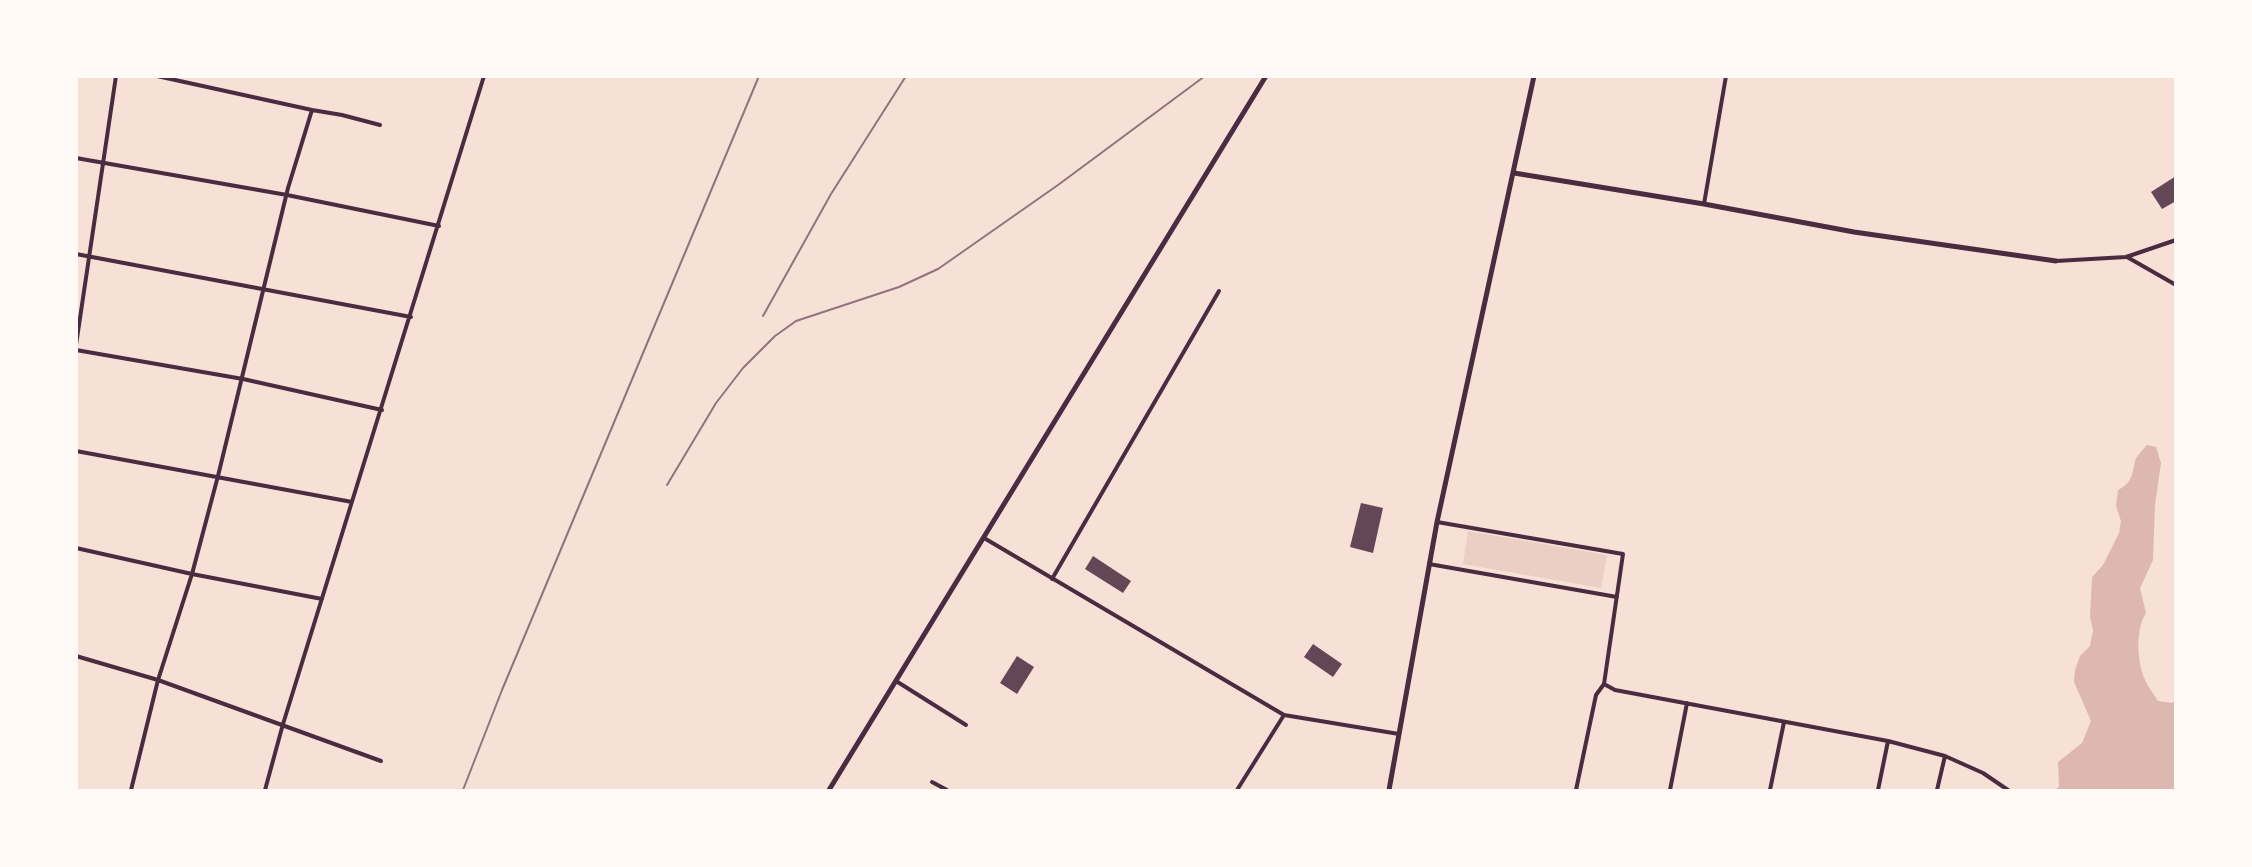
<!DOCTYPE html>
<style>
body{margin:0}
#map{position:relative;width:2252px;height:867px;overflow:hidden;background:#f7e1d7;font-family:Bitter,serif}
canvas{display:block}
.frame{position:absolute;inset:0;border:78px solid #fffaf5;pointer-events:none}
</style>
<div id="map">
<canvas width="2252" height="867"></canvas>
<div class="frame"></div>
</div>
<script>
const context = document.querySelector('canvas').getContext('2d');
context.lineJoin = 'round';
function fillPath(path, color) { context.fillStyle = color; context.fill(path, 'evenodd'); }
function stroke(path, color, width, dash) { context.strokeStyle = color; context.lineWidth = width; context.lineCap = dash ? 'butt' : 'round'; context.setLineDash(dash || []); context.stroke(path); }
fillPath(new Path2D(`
 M1468 531 1607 555 1601 588 1463 564Z`), '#ebcfc5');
fillPath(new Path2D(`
 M2147 445 2156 447 2161 463 2155 505 2153 560 2140 588 2146 613C2135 630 2137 661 2145 680 2148 687 2154 694 2158 701L2172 703 2175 701V790H2056L2059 786 2058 762 2082 743 2091 721 2074 682 2075 670 2080 656 2090 646 2093 630 2090 617 2092 577 2103 565 2119 533 2121 521 2116 506 2118 490C2132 483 2132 475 2135 461 2137 455 2143 450 2147 445Z`), '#dcb8b0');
fillPath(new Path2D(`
 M2176 176V201L2162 209 2151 192Z
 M1361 503 1383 508 1373 553 1350 547Z
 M1093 556 1131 581 1123 593 1085 569Z
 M1313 644 1342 664 1333 677 1304 657Z
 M1017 656 1034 667 1017 694 1000 683Z`), '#644757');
stroke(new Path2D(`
 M157 76 312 110 342 115 380 125
 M76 158 287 195 439 226
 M1704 204 1726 76
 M76 254 411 317
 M2127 257 2176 285
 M2056 261 2126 257 2176 240
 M76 345 116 76
 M76 350 243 379 382 410
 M76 451 352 502
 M1437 522 1623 554 1604 684 1615 690 1888 741 1945 756 1983 773 2008 790
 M984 538 1284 715 1399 734
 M76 548 192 574 322 599
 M1429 564 1617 597
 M1052 579 1219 291
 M76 656 158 680 381 761
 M896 681 966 725
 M932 782 947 790
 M131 790 158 680 192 574 218 476 288 188 312 110
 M265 790 283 724 484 76
 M1237 790 1284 715
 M1576 790 1596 695 1604 684
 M1670 790 1687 703
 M1770 790 1784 722
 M1878 790 1888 741
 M1937 790 1945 756`), '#4a2c40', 4);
stroke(new Path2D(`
 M1514 173 1704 204 1854 232 2056 261`), '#4a2c40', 5);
stroke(new Path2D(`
 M829 790 1266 76
 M1389 790 1437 522 1534 76`), '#4a2c40', 5);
stroke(new Path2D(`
 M763 316 831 194 906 76
 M667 485 716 403 743 368 775 336 796 321 899 287 938 269 1058 185 1205 76
 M463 790 502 690 759 76`), '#8f747c', 2);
</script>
